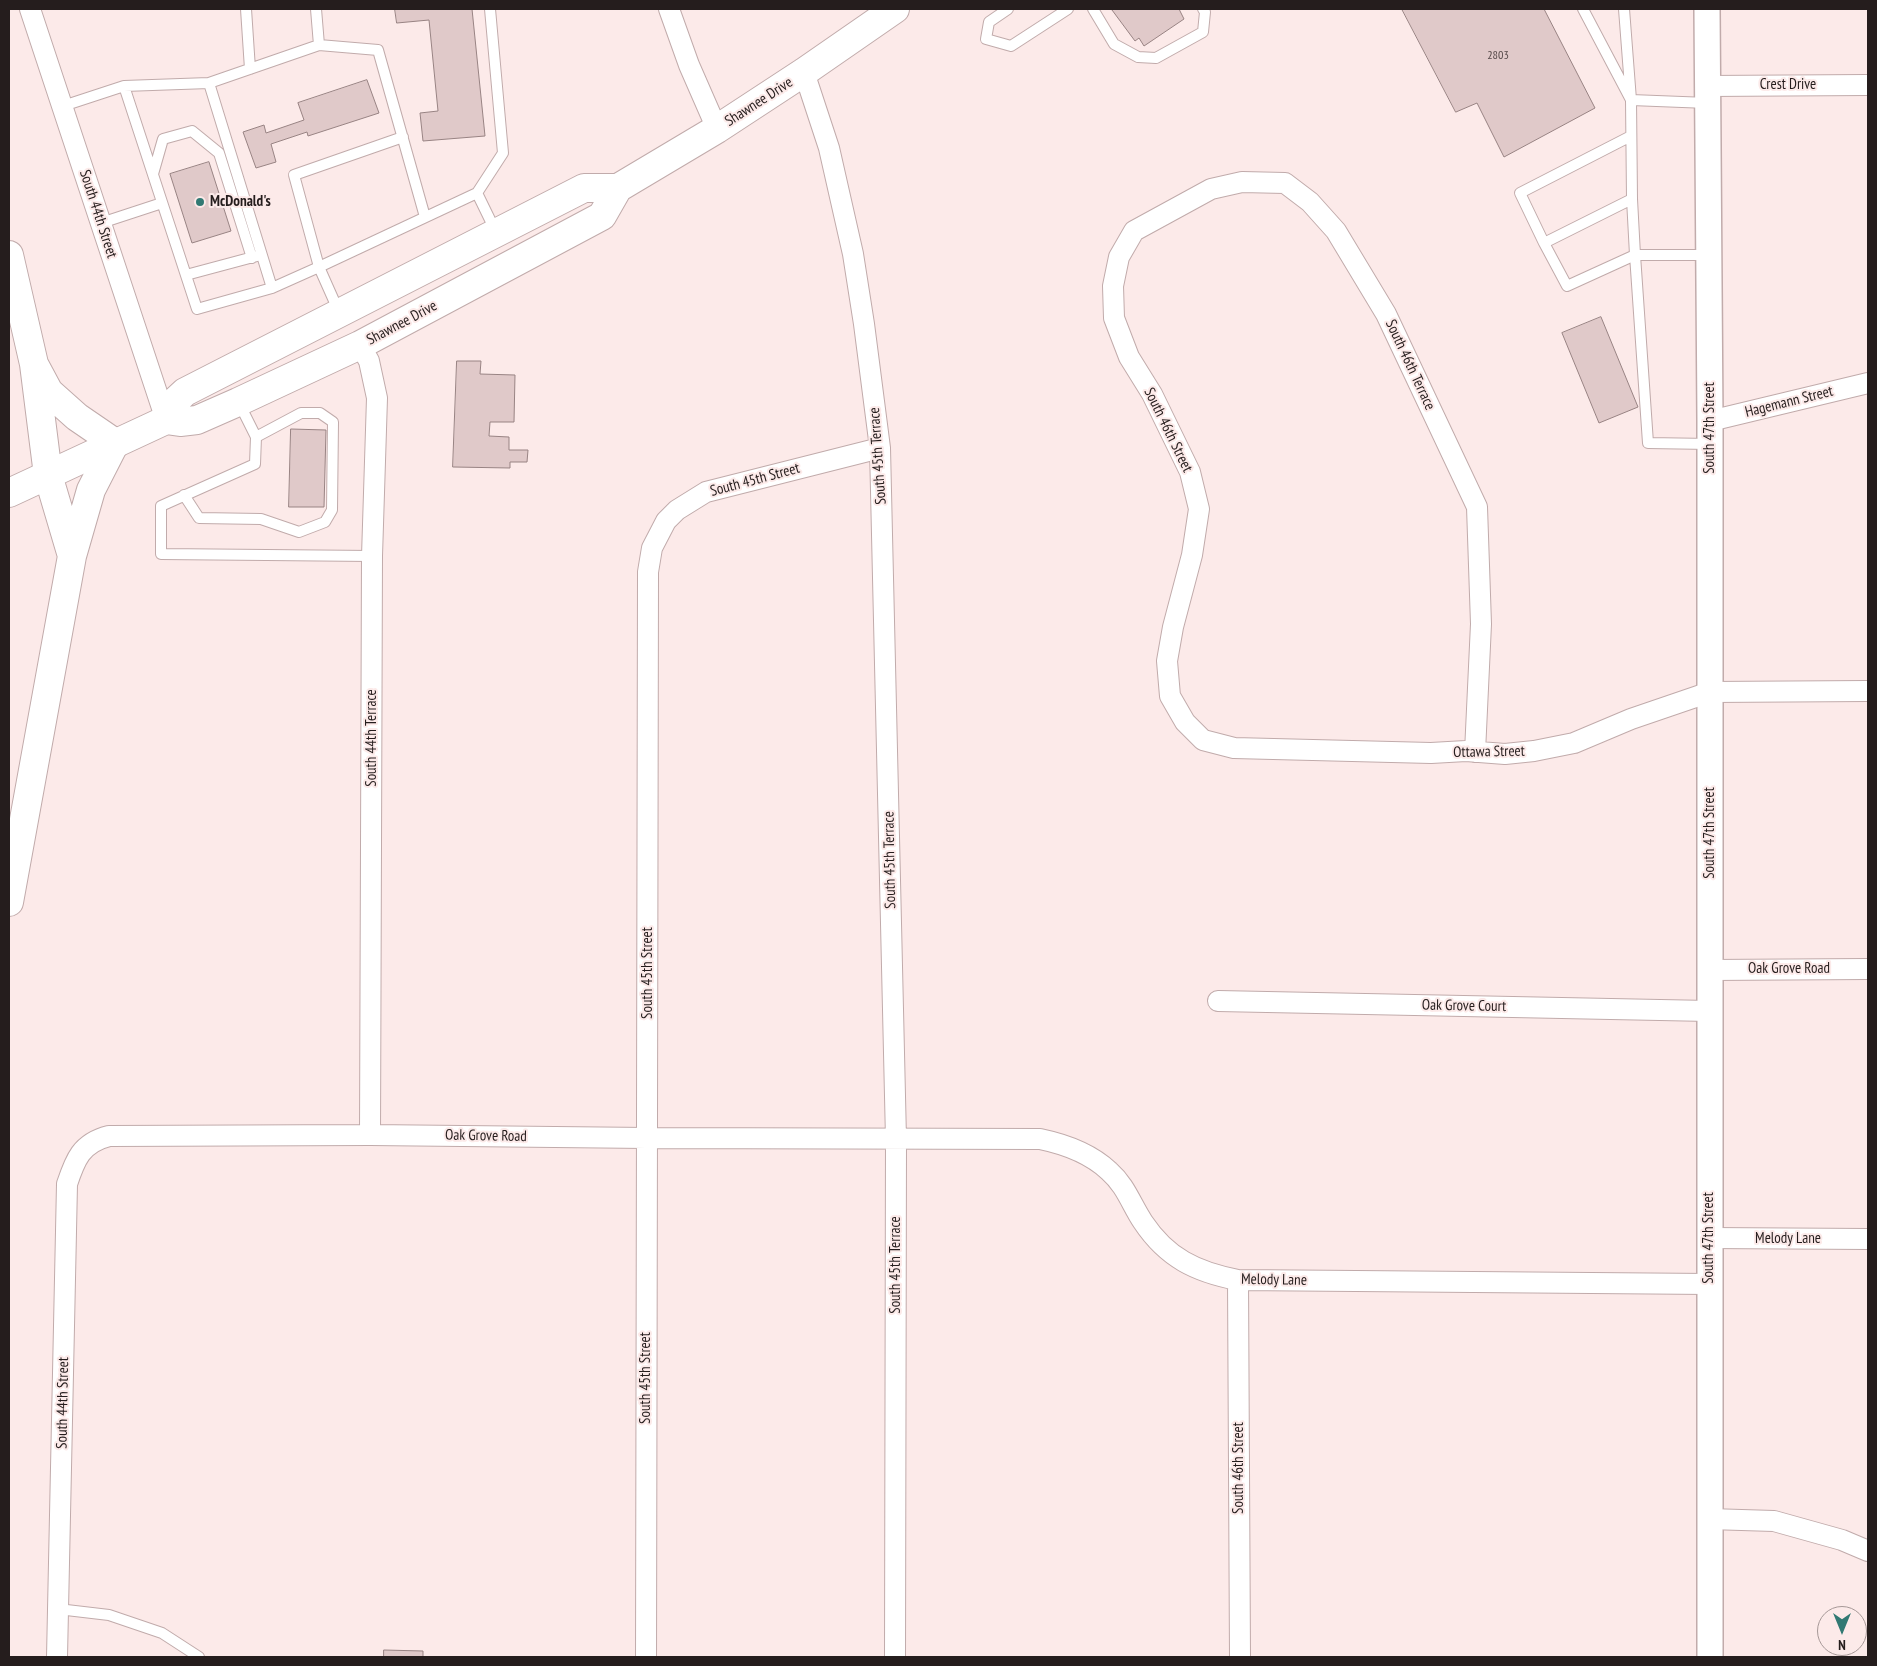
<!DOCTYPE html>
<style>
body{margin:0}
#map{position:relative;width:1877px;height:1666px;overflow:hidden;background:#fceae9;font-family:"PT Sans Narrow",sans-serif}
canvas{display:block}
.frame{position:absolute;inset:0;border:10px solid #251d1d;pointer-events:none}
.north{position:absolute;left:1817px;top:1606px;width:50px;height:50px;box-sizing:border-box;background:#fceae9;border:1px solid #a69897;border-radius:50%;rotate:180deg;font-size:14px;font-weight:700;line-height:20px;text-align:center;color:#251d1d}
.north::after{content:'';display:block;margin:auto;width:18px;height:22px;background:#317973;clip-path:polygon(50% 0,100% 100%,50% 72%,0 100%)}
</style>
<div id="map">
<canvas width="1877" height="1666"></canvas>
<div class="frame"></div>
<div class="north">N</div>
</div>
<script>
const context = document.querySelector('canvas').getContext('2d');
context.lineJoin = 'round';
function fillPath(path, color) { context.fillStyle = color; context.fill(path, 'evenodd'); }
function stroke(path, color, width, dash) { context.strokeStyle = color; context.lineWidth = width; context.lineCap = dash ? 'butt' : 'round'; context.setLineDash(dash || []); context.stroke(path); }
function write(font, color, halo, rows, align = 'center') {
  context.font = font + ' "PT Sans Narrow",sans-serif'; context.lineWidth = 4; context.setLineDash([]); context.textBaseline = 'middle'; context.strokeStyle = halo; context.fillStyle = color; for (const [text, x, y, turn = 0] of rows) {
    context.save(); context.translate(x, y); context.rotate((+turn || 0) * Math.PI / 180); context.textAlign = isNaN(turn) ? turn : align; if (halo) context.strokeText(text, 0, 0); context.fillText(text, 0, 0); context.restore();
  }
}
const building = new Path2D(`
 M395 9H472L485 136 423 141 420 113 438 111 429 20 397 23Z
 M1114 9H1179L1184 19 1144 46 1139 38 1135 41 1112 10Z
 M1402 9H1544L1595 108 1504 157 1477 103 1456 112Z
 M367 80 379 113 308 136 307 132 271 144 276 162 256 168 243 132 264 125 266 133 304 120 298 103Z
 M209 162 231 231 192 243 170 174Z
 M1601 317 1638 407 1599 423 1562 333Z
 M457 361H481L480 374 515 375 514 422H490L489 436 509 437V450H528L527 462H510V468L453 467Z
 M291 429 326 430 324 507H289Z
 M384 1650 423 1651V1657H384Z`);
fillPath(building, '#e0c9c9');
stroke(building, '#988383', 1);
const service = new Path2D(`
 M246 9 250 69
 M316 9 319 45
 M1008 9 989 22 986 39 1011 46 1068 9
 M1093 9 1114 44 1138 57 1156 58 1203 32 1205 12 1203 9
 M1583 9 1631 100 1632 199 1635 255H1709
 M1624 9 1631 100 1708 103
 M209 83 272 288
 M124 86 197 309 272 288 319 267 294 175 403 137
 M63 106 124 86 209 83 319 45 378 50 425 217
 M153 174 163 139 192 131 219 153 252 258
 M477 193 503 153 490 9
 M1632 199 1544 243 1567 286 1635 255 1648 443 1710 444
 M101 223 162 203
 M1544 243 1520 193 1631 136
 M186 275 257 256
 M339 312 319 267 477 193 496 232
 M239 403 256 437 255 464 161 506V554L372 556
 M184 495 199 518 261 519 299 532 325 522 332 510 333 422 320 413H301L256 437
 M58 1609 109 1615 162 1633 199 1657`);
const minor = new Path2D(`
 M30 9 166 420
 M669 9 689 65 717 129
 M804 72 829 148 853 254 864 324 880 448 896 1139 895 1657
 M1707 86 1868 85
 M360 345 369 361 377 398 372 556 370 1135
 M1710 421 1868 383
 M1475 752 1481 624 1477 507 1386 314 1336 231 1310 202 1285 183 1242 182 1211 189 1134 231 1119 257 1113 286 1114 318 1129 357 1152 394 1190 472 1199 509 1192 555 1173 627 1167 661 1170 696 1185 722 1203 740 1234 748 1431 753 1466 751 1505 754 1534 751 1574 743 1631 719 1710 692 1868 691
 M1710 970 1868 969
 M1218 1001 1709 1011
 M1709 1238 1868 1239
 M1238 1280 1240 1657
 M1709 1519 1774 1521 1842 1540 1868 1551
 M57 1657 67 1184C75 1160 81 1143 109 1136L370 1135 647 1138 1040 1139C1064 1144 1091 1154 1109 1171 1126 1186 1131 1204 1143 1222 1167 1258 1196 1272 1238 1280L1709 1284
 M646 1657 648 572 652 548 666 521 677 510 706 492 880 448`);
const tertiary = new Path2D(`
 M1707 9 1710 421V1657`);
const secondary = new Path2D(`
 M166 420 171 405 185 392 584 188H618
 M9 493 166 420 180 422 197 420 238 402 360 345 602 216 618 188 717 129 804 72 895 9`);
const motorway = new Path2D(`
 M9 255 34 364 48 475 72 556
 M9 902 72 556 91 490 115 443 77 417 49 392 34 364`);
stroke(service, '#c1abab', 12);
stroke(minor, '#c1abab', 22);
stroke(tertiary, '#c1abab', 28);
stroke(secondary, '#c1abab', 30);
stroke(motorway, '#c1abab', 30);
stroke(service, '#fff', 10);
stroke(minor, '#fff', 20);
stroke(tertiary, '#fff', 25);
stroke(secondary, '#fff', 28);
stroke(motorway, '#fff', 28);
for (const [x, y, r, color] of [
 [200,202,5,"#317973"]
]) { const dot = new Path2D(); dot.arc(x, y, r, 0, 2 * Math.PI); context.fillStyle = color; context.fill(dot); stroke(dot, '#fceae9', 2); }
write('12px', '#544848', null, [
 ["2803",1498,56]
]);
write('15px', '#251d1d', '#fceae9', [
 ["Crest Drive",1788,85],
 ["Shawnee Drive",759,102,-33],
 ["South 44th Street",98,214,72],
 ["Shawnee Drive",402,323,-28],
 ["South 46th Terrace",1410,365,65],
 ["Hagemann Street",1789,402,-14],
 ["South 47th Street",1710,428,-90],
 ["South 46th Street",1168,430,64],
 ["South 45th Terrace",878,456,-94],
 ["South 45th Street",755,480,-15],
 ["South 44th Terrace",372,738,-90],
 ["Ottawa Street",1489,752,-1],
 ["South 47th Street",1710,833,-90],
 ["South 45th Terrace",890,860,-91],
 ["Oak Grove Road",1789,969],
 ["South 45th Street",648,973,-90],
 ["Oak Grove Court",1464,1006,1],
 ["Oak Grove Road",486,1136,1],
 ["South 47th Street",1709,1238,-90],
 ["Melody Lane",1788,1239],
 ["South 45th Terrace",896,1265,-90],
 ["Melody Lane",1274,1280,1],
 ["South 45th Street",646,1378,-90],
 ["South 44th Street",63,1403,-89],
 ["South 46th Street",1239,1468,-90]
]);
write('bold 15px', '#251d1d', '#fceae9', [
 ["McDonald's",210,202]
], 'left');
</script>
